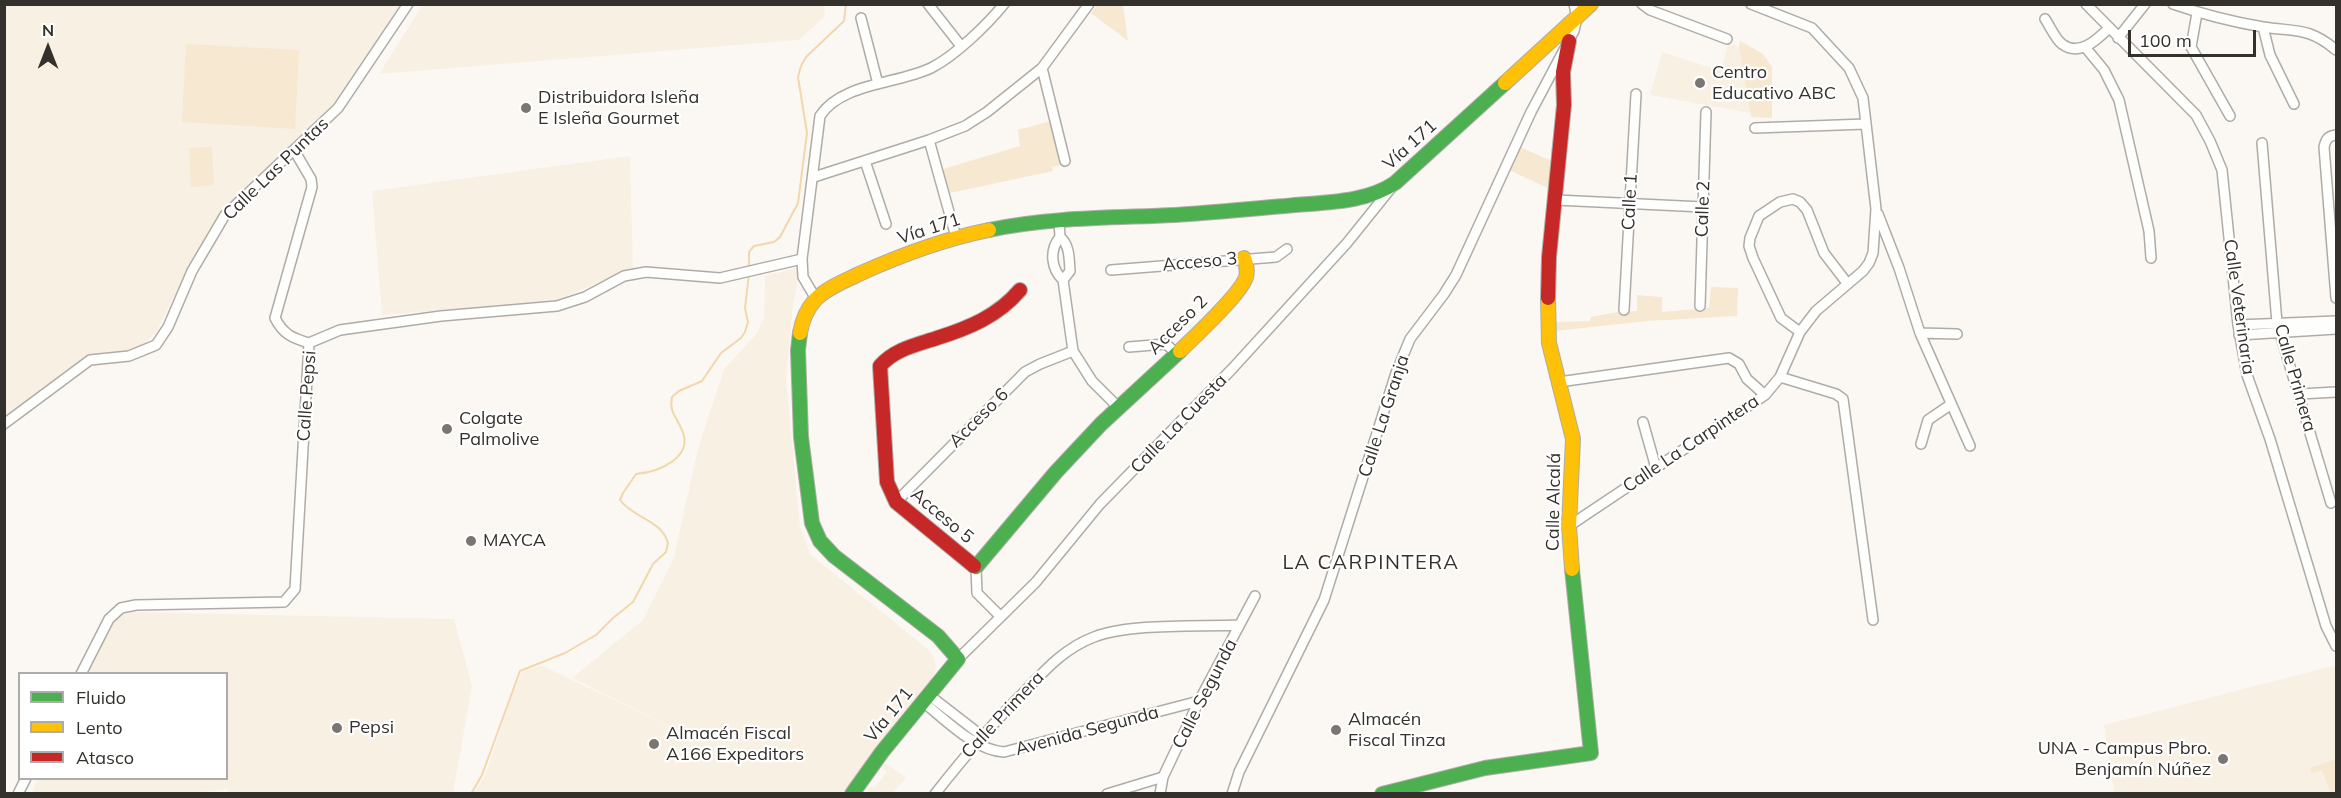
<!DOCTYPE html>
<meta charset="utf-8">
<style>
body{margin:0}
#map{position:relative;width:2341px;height:798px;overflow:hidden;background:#fbf8f4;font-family:Mulish,sans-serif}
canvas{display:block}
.frame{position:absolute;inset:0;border:6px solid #34302c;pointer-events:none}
.legend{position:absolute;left:18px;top:672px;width:210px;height:108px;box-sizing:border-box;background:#fff;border:2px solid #aeacab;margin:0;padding:8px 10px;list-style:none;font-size:18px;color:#34302c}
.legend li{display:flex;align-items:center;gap:12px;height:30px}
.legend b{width:30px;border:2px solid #aeacab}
.north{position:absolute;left:18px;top:18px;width:60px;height:60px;-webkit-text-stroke:4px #fff;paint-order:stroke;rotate:0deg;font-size:16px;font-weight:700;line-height:24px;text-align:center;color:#34302c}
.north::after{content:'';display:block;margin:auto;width:21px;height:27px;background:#34302c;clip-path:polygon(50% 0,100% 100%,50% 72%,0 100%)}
.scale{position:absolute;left:2128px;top:30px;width:128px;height:27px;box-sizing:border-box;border:3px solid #34302c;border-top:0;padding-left:8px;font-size:18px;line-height:21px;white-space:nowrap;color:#34302c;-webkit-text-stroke:4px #fff;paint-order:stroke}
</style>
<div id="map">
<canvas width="2341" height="798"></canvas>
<div class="frame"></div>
<ul class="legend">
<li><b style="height:8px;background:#4caf50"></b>Fluido</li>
<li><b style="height:8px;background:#ffc107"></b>Lento</li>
<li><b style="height:8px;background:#c62828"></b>Atasco</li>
</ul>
<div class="north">N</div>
<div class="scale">100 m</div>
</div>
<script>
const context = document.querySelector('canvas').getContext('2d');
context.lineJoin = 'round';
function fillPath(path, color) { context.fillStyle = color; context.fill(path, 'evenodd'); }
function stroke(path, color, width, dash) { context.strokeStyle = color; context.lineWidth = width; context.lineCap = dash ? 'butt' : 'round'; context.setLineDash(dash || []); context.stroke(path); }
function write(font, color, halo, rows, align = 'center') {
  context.font = font + ' Mulish,sans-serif'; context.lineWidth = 4.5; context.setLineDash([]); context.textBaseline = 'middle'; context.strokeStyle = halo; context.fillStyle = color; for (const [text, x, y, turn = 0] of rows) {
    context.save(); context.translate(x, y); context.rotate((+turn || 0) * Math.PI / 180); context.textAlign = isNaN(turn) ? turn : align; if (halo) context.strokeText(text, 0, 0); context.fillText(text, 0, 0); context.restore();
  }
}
fillPath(new Path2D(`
 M423 4H824L825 16 799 40 379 74Z
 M5 5H402L334 103 219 216 188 268 157 331 141 348 88 357 5 421Z
 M1734 44 1742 51 1750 113 1650 95 1662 52 1722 71 1727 46Z
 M630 156 633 268 556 300 382 315 372 191Z
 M800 267 793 304 786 379 800 527 811 555 928 649 935 660 936 668 931 681 843 793 474 794 486 773 511 698 522 672 538 666 545 667 682 732 572 678 643 620 674 557 698 448 724 369 756 334 764 318 765 276Z
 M134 612 454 619 472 686 453 793 232 794 227 789 185 794 31 793 38 779 226 778V674L88 673 112 624 120 616Z
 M2336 665V793H2114L2104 725Z
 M886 763 906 778 893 793H871L867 791 871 786 874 788 887 772 882 768Z`), '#f9f0e4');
fillPath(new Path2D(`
 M1097 5H1123L1128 41 1091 13Z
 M1740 41 1763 54 1772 67V118L1751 117 1739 47Z
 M186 44 299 50 295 129 182 122Z
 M1051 121 1061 165 1052 167 1053 171 950 193 943 169 1020 146 1018 130Z
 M212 147 214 185 191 187 189 148Z
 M1520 147 1554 162 1550 189 1509 170Z
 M1711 287 1738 288 1737 316 1647 321 1555 331 1554 322 1590 321 1591 317 1617 312 1637 311V295L1662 297V312L1709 308Z
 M2336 759V793H2331L2322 770 2312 773 2310 768Z`), '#f6e8d1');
stroke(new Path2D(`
 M749 269V252L754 246 774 242 780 237 798 203 807 133 798 77 801 66 806 57 844 21 846 4
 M471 794 482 775 520 671 565 653 596 635 613 618 633 602 653 564 666 552 668 543C662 520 633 518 620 500L623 493 636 474C659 472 696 457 681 428 676 416 669 412 672 397L679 391 702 381 721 353 741 338 745 332 748 322 745 308 749 274`), '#f2d7ad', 2);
const street = new Path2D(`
 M928 4 961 46
 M1642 4 1650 10 1727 39
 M2086 4 2196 115 2210 141 2222 170 2238 325 2247 375 2270 439 2326 626 2336 646
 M2173 4C2202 14 2233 22 2263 27 2296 32 2309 27 2336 50
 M2197 13 2191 47 2230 116
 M861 18 878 84
 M2045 19C2050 26 2055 39 2062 44 2079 57 2097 40 2109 28
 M2263 27 2270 55 2294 104
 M2118 38 2145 4
 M2085 47 2104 70 2119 100 2149 231 2151 258
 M1042 68 1065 161
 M1755 128 1866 124
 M2336 135C2328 136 2326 139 2324 147L2336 298
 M929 140 956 237
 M2262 143 2277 323 2331 503
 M294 150 311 179 312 187 275 318C283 334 292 338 309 343
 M865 161 886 224
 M814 177 929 140 965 126 987 112 1042 68 1089 4
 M1556 200 1703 207
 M1878 214 1899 268 1920 333 1970 446
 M1059 220 1060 237C1070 245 1069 259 1070 271L1063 280
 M1060 237C1049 250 1051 269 1063 280L1073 351 1092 381 1118 407
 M1111 270 1276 257 1287 249
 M816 299 803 277 802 259 820 116C841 83 898 84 931 68 955 56 987 25 1004 4
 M1700 306 1706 112
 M1624 310 1636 94
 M2238 325 2336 321
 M1800 332 1781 318 1753 258 1749 246 1750 238 1759 216 1780 202 1793 199 1800 202 1807 210 1824 253 1847 283
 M1920 333 1957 334
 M2239 335 2336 329
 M309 343 340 330 441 316 557 306 585 297 624 276 646 272 720 278 802 259
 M1129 347 1166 344 1177 354
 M1780 377 1836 394 1843 399 1873 620
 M1559 382 1729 358 1739 364 1747 379 1765 395
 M2300 394 2336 392
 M1643 422 1656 468
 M4 424 90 360 129 356 156 345 168 327 192 271 225 215 338 108 408 4
 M1921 444 1928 420 1950 405
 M896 502 1025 372 1040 364 1073 351
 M1569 526 1765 395 1780 377 1800 332 1816 311 1863 271 1869 263 1873 253 1876 209 1863 98 1849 68 1812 28 1751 4
 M976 567 977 593 1000 616
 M958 659 1036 582 1100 504 1232 369 1347 243 1392 187
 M81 674 109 619 121 608 136 605 284 602 295 589 309 343
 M929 695 982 736
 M923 702C946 720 974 750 1004 752L1199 701
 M18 794 26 778
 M935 794C964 757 993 723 1026 690 1046 669 1065 648 1094 637 1131 623 1198 627 1239 625
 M1107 794 1163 777
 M1160 794 1163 777 1199 701 1255 596
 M1232 794 1239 772 1324 600 1396 373 1410 339 1444 294 1456 275 1531 112 1574 31 1577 18 1574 4`);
const fast = new Path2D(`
 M989 230C1051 217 1113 218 1175 215 1212 213 1248 209 1285 206 1320 202 1364 204 1395 183L1505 83
 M800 333 798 350 801 437 812 523 820 541 834 556 938 636 958 659 882 752 852 794
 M974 566 976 567 1056 472 1101 424 1180 351
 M1382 794 1485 768 1591 753 1572 569`);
const slow = new Path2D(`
 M1505 83 1591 4
 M1548 298 1549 343 1573 439 1569 526 1572 569
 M800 333C802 321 807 309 815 300 826 288 845 281 859 274 901 255 944 239 989 230
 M1180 351C1195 336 1241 294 1246 277 1248 270 1246 264 1244 258`);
const jam = new Path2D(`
 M1548 298 1549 257 1564 105 1563 72 1569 41
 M974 566 896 502 887 482 880 366C895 349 916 345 937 338 969 328 998 316 1020 290`);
stroke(street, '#afaca8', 12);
stroke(fast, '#afaca8', 16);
stroke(slow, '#afaca8', 16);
stroke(jam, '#afaca8', 16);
stroke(street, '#fefefd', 9);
stroke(fast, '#4caf50', 14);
stroke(slow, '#ffc107', 14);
stroke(jam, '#c62828', 14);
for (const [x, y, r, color] of [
 [1700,83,6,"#7a7672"],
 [526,108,6,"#7a7672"],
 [447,429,6,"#7a7672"],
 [471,541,6,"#7a7672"],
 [337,728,6,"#7a7672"],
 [1336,730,6,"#7a7672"],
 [654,744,6,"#7a7672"],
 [2223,759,6,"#7a7672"]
]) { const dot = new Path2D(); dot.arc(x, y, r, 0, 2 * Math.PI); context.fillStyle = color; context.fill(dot); stroke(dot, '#fff', 2); }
write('18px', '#34302c', '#fff', [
 ["Centro",1712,73],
 ["Educativo ABC",1712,94],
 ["Distribuidora Isleña",538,98],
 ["E Isleña Gourmet",538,119],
 ["Colgate",459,419],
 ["Palmolive",459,440],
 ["MAYCA",483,541],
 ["Almacén",1348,720],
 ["Fiscal Tinza",1348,741],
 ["Pepsi",349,728],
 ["Almacén Fiscal",666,734],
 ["A166 Expeditors",666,755],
 ["UNA - Campus Pbro.",2211,749,"right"],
 ["Benjamín Núñez",2211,770,"right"]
], 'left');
write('18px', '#34302c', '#fff', [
 ["Vía 171",1410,145,-42],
 ["Calle Las Puntas",276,169,-44],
 ["Calle 1",1630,202,-87],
 ["Calle 2",1703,209,-88],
 ["Vía 171",929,229,-18],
 ["Acceso 3",1200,262,-5],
 ["Calle Veterinaria",2239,307,82],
 ["Acceso 2",1178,325,-45],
 ["Calle Primera",2295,378,74],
 ["Calle Pepsi",307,396,-86],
 ["Calle La Granja",1384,416,-72],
 ["Acceso 6",979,418,-45],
 ["Calle La Cuesta",1179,424,-46],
 ["Calle La Carpintera",1691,444,-34],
 ["Calle Alcalá",1554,502,-89],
 ["Acceso 5",942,516,40],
 ["Calle Segunda",1205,694,-63],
 ["Vía 171",889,715,-51],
 ["Calle Primera",1003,715,-47],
 ["Avenida Segunda",1087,731,-15]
]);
context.letterSpacing = '1.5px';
write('20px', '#34302c', '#fff', [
 ["LA CARPINTERA",1371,563]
]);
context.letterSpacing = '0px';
</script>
